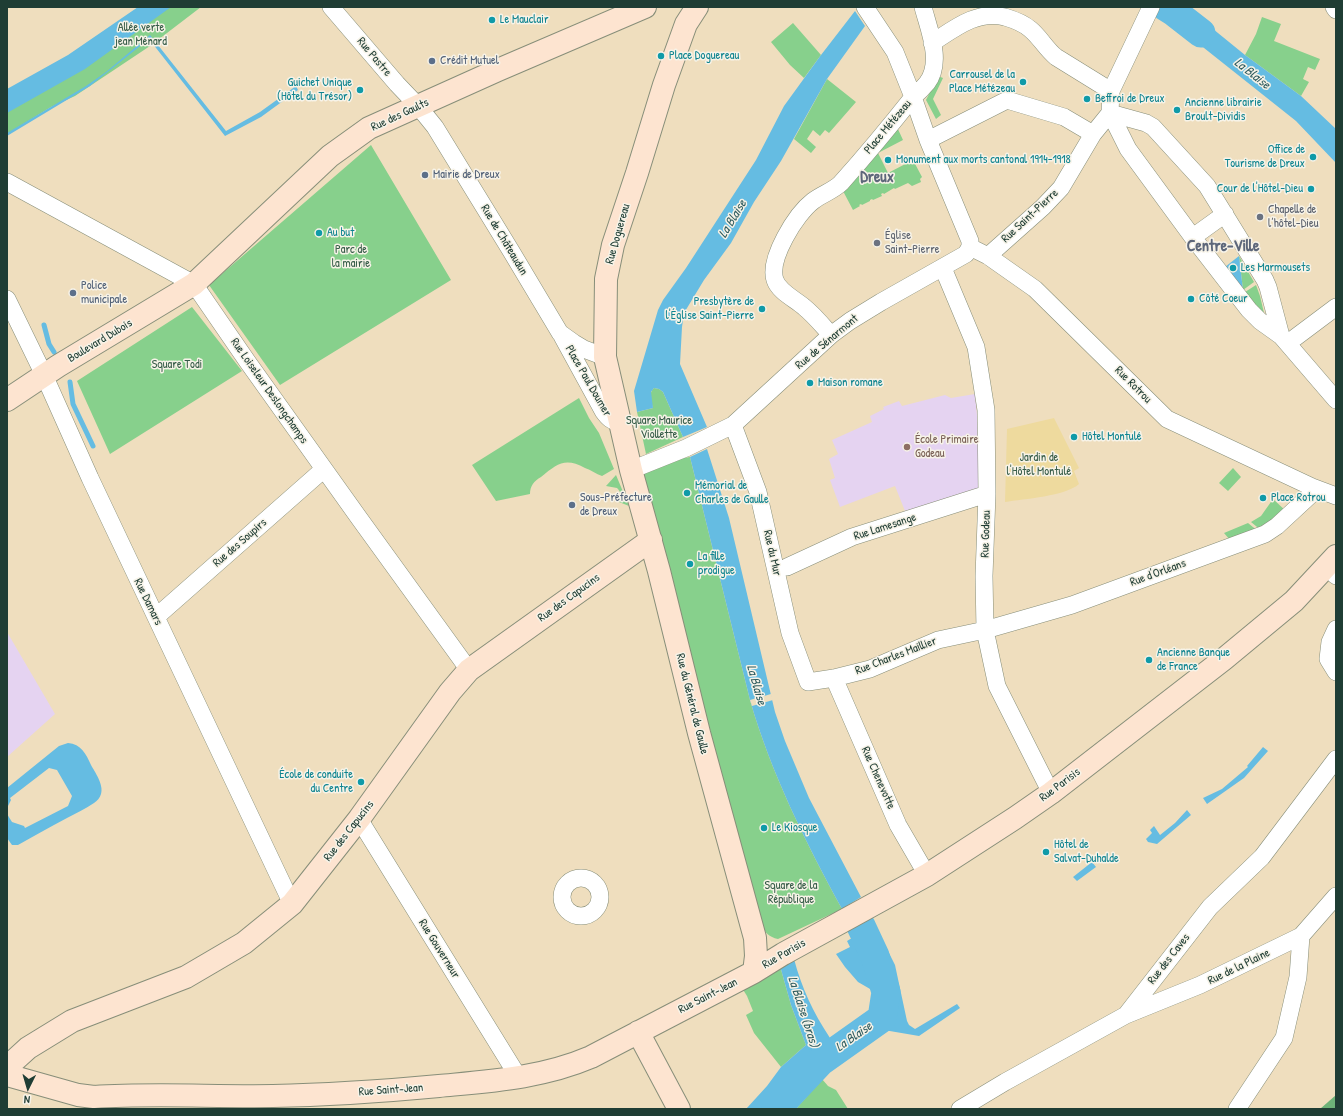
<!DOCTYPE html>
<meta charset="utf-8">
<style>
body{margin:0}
#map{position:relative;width:1343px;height:1116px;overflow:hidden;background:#efdebe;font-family:"Patrick Hand",sans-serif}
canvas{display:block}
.frame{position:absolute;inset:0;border:8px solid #1f3d34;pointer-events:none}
.north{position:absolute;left:8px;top:1068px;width:40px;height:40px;-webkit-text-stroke:3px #f7f3e8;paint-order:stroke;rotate:185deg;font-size:11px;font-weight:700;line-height:16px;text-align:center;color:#1f3d34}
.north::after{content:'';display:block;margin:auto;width:14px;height:18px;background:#1f3d34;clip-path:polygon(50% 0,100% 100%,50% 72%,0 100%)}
</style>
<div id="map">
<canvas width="1343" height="1116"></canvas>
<div class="frame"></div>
<div class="north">N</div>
</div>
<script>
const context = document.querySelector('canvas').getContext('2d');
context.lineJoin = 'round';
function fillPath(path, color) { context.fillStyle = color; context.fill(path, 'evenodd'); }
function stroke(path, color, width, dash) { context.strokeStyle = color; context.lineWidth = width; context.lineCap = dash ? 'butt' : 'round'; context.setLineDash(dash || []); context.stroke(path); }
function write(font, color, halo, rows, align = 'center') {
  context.font = font + ' "Patrick Hand",sans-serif'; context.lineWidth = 3; context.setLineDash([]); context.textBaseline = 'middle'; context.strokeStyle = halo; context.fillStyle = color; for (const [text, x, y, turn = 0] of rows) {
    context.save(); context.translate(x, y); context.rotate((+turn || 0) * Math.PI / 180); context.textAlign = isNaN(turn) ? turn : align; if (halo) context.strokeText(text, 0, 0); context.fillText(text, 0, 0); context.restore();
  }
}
fillPath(new Path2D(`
 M975 394 978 426 980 490 905 511 895 486 840 507 830 480 835 478 829 459 838 454 832 440 872 422 870 416 884 409 883 407 899 401 902 406 945 395 951 398Z
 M7 632 55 714 7 757Z`), '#e5d3f1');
fillPath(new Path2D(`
 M156 7H201L150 46 75 96 51 107 7 134V105Z
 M1262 17 1281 24 1274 41 1320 59 1315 70 1308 67 1303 79 1309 82 1301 96 1245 55 1256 34Z
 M793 23 821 55 804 78 790 65 771 42Z
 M938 76 943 78 933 99 941 115 936 119 926 100Z
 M827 79 856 102 829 133 825 130 820 136 813 130 807 139 816 147 811 153 794 139Z
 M897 127 903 140 878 153 888 173 913 160 922 177 920 179 921 182 912 186 908 183 895 189 894 188 884 194 883 193 881 194 882 196 873 200 872 199 870 200V201L862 205 861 204 859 205 860 206 853 210 843 191Z
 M371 145 451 280 280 385 209 285Z
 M1239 256 1254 282 1243 290Z
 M1256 285 1260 296 1264 313 1262 315 1245 292Z
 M192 307 242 371 110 454 77 381Z
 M654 388 659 389 663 392 683 437 646 454 637 412 653 408C651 402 648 393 654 388Z
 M579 398 589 418 599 433 614 469 602 476C596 474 591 470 585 468 565 457 557 464 541 477 534 481 530 486 530 494L496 501 472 465Z
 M690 457 750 700C771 773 805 841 842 909L778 939C769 937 765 933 762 925L641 473 672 460Z
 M1233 468 1241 477 1228 491 1219 483Z
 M616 475 629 506 619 502C623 498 621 492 617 488L606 486Z
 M1273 499 1287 512 1262 531 1251 522 1261 516Z
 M1248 523 1259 532 1230 540 1224 533Z
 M780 966 791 1005 806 1045 781 1067 754 1033 746 1015 753 1011 747 996 742 988Z
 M822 1079 828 1086 836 1090 848 1109H796Z`), '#87d08c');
fillPath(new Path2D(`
 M1336 1095V1109H1320Z`), '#6db278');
fillPath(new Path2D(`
 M1054 418 1079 468 1074 471 1079 484C1066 496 1024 499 1005 502L1007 429Z`), '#eeda9e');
fillPath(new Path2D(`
 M138 7H171L85 69 7 113V89L68 55Z
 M1170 7H1186L1245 55 1301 96 1336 129V163L1296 121 1165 17Z
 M855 11 865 26 827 79 781 161 754 202 731 243 704 280 684 313 682 327 680 364 707 427 683 437 663 392 659 389 654 388 651 392 653 408 637 412 634 391 658 310 663 300 686 268 756 160 784 106 821 55Z
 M150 35 226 131 260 112 296 86 298 90 261 117 225 136 149 39 90 86 7 136V133L86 86 106 72Z
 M1239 256 1243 290 1225 267Z
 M707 449 729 518 775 712 785 741 809 798 861 897 842 909C805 841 771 773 750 700L690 457Z
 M68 743C81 744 86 754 91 765 95 772 104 785 101 794 100 798 97 801 94 803 85 809 76 813 67 818 50 827 34 836 18 845H12L7 838V814L12 822 24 826 25 828 68 806 72 796 57 770 49 768 10 798 11 800 7 808V788L59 746Z
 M1263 747 1268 751 1244 778 1207 804 1203 798 1222 789 1248 767 1247 766Z
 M1187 810 1191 815 1157 844 1148 842 1146 839 1152 833 1150 830 1154 826 1160 835 1175 823Z
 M1092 862 1096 867 1077 881 1073 877Z
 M873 921 895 965 907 1021 909 1025 915 1029 957 1004 960 1008 919 1036 878 1029 874 1032 864 1017 877 1006V993L858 982 845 967 836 954 850 947 847 941 852 938V931Z
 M794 959C802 989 813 1012 830 1038L826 1042 828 1043 834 1064 796 1109H746L767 1086 781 1067 806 1045 791 1005 780 966Z`), '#65bce2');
fillPath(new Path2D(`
 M771 694 773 700 752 706 750 700Z`), '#efdebe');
stroke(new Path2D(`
 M44 325 49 344 54 352
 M70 382 73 404 93 446`), '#65bce2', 5);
stroke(new Path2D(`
 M1166 7 1174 12 1201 33
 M776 1109 820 1062 882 1018 886 992 875 956 861 926`), '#65bce2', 29);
const street = new Path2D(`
 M331 7 397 84 418 106 435 127 511 251 560 333 574 343 584 349 605 357
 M1334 7 1336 10
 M932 43C955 28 977 10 1005 17 1015 20 1023 23 1030 29 1040 37 1046 49 1056 57L1111 91
 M1110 113 1128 149 1194 239 1249 310 1260 321 1281 336 1336 400
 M1110 113 1146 123 1153 127 1207 186 1265 280 1268 287 1281 336
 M928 140 1007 100 1064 117 1093 134
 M7 182 194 284 247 361 359 518 469 670
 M1193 237 1225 214
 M970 247 988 256 1035 289 1167 419 1312 487 1336 496
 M988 256 1043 207 1061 188 1093 134 1110 113 1111 91 1151 7
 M943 268 976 347 986 410 987 494 984 576 985 630 997 686 1051 793
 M7 299 44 375 90 478 292 904
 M831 335C823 326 814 315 804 307 795 299 779 292 775 280 768 259 796 214 813 201 822 194 833 191 841 183 866 155 890 126 913 97 918 93 923 88 927 83 943 62 929 30 923 7
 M562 336 603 411C608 418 611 421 620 423
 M1288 343 1336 307
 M733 425 758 492 790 633 808 682 834 678 870 669 938 640 985 630 1072 605 1265 534 1277 526 1317 489
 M631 470 686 448 733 425 831 335 850 321 881 302 966 254 970 247V241L928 140 913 97 895 52 865 7
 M1326 566 1336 576
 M787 567 852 537 987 494
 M156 617 324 469
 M1336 629 1330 642 1328 659 1336 672
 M834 678 898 825 927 875
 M359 819 519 1078
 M562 897a19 19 0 1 1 38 0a19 19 0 1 1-38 0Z
 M1126 1015 1200 985 1301 936 1336 896
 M960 1109 1005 1082 1126 1015 1210 907 1262 857 1336 759
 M1237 1109 1284 1038 1298 977 1301 936`);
const secondary = new Path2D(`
 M697 7 686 24 664 85 637 173 613 245 606 279 605 357 631 470 659 571 699 733 755 938 756 956 754 972
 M7 400 58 366 194 284 330 156 369 128 498 70 645 7
 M638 1032 679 1109
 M7 1067 28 1048 72 1021 186 977 244 943 292 904 359 819 450 692 469 670 651 540
 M7 1075 78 1095 94 1097C153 1093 213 1097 273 1096 328 1095 384 1091 439 1086 491 1081 542 1078 591 1057L754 972 783 954 927 875 1015 818 1051 793 1224 659 1294 601 1336 556`);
stroke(street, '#878e79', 18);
stroke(secondary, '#878e79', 24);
stroke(street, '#fff', 17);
stroke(secondary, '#fde4d0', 22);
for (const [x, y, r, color] of [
 [492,20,4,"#0f9aa8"],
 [661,56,4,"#0f9aa8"],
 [432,61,4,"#5c6f8a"],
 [1023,82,4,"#0f9aa8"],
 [360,90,4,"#0f9aa8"],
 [1087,99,4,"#0f9aa8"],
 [1177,110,4,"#0f9aa8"],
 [1313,157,4,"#0f9aa8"],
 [888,160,4,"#0f9aa8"],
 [425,175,4,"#5c6f8a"],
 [1311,189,4,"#0f9aa8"],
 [1260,217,4,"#6b7280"],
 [319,233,4,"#0f9aa8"],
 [877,243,4,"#6b7280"],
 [1233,268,4,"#0f9aa8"],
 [73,293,4,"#5c6f8a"],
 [1191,299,4,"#0f9aa8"],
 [762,309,4,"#0f9aa8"],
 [810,383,4,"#0f9aa8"],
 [1074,437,4,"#0f9aa8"],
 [907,447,4,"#8d6e63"],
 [687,493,4,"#0f9aa8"],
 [1263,498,4,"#0f9aa8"],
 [572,505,4,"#5c6f8a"],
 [690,564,4,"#0f9aa8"],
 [1149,660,4,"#0f9aa8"],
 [361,782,4,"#0f9aa8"],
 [764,828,4,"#0f9aa8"],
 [1046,852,4,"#0f9aa8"]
]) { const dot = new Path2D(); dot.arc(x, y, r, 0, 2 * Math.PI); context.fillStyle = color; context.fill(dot); stroke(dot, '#f7f3e8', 1.5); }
write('12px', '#0d838f', '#f7f3e8', [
 ["Le Mauclair",500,20],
 ["Place Doguereau",669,56],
 ["Carrousel de la",1015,75,"right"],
 ["Place Métézeau",1015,89,"right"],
 ["Guichet Unique",352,83,"right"],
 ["(Hôtel du Trésor)",352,97,"right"],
 ["Beffroi de Dreux",1095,99],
 ["Ancienne librairie",1185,103],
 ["Broult-Dividis",1185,117],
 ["Office de",1305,150,"right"],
 ["Tourisme de Dreux",1305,164,"right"],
 ["Monument aux morts cantonal 1914-1918",896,160],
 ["Cour de l'Hôtel-Dieu",1303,189,"right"],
 ["Au but",327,233],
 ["Les Marmousets",1241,268],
 ["Côté Coeur",1199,299],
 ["Presbytère de",754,302,"right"],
 ["l'Église Saint-Pierre",754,316,"right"],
 ["Maison romane",818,383],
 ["Hôtel Montulé",1082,437],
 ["Mémorial de",695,486],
 ["Charles de Gaulle",695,500],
 ["Place Rotrou",1271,498],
 ["La fille",698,557],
 ["prodigue",698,571],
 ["Ancienne Banque",1157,653],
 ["de France",1157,667],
 ["École de conduite",353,775,"right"],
 ["du Centre",353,789,"right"],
 ["Le Kiosque",772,828],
 ["Hôtel de",1054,845],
 ["Salvat-Duhalde",1054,859]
], 'left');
write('12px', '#345a46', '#f7f3e8', [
 ["Allée verte",141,28],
 ["jean Ménard",141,42],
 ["Parc de",351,250],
 ["la mairie",351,264],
 ["Square Todi",177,365],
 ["Square Maurice",659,421],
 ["Viollette",659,435],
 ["Jardin de",1039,458],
 ["l'Hôtel Montulé",1039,472],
 ["Square de la",791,886],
 ["République",791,900]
]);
write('12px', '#1f3d34', '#f7f3e8', [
 ["Rue Pastre",374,57,50],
 ["Rue des Gaults",400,115,-25],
 ["Place Métézeau",888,127,-50],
 ["Rue Saint-Pierre",1030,216,-43],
 ["Rue Doguereau",618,234,-74],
 ["Rue de Châteaudun",504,240,59],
 ["Boulevard Dubois",100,341,-31],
 ["Rue de Sénarmont",827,342,-40],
 ["Place Paul Doumer",588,381,60],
 ["Rue Rotrou",1133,385,45],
 ["Rue Loiseleur Deslongchamps",269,391,55],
 ["Rue Lamesange",885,527,-18],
 ["Rue Godeau",986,534,-88],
 ["Rue des Soupirs",240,543,-41],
 ["Rue du Mur",772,553,77],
 ["Rue d'Orléans",1158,573,-20],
 ["Rue des Capucins",569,598,-36],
 ["Rue Damars",148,602,64],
 ["Rue Charles Maillier",896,656,-21],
 ["Rue du Général de Gaulle",692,704,76],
 ["Rue Chenevotte",878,778,66],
 ["Rue Parisis",1060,785,-37],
 ["Rue des Capucins",349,831,-52],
 ["Rue Gouverneur",439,949,58],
 ["Rue Parisis",784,954,-30],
 ["Rue des Caves",1169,959,-52],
 ["Rue de la Plaine",1239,967,-26],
 ["Rue Saint-Jean",708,996,-27],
 ["Rue Saint-Jean",391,1090,-4]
]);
write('12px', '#4e5e75', '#f7f3e8', [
 ["Crédit Mutuel",440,61],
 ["Mairie de Dreux",433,175],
 ["Police",81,286],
 ["municipale",81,300],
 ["Sous-Préfecture",580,498],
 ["de Dreux",580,512]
], 'left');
write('12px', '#5b616d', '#f7f3e8', [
 ["Chapelle de",1268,210],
 ["l’hôtel-Dieu",1268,224],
 ["Église",885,236],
 ["Saint-Pierre",885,250]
], 'left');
write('12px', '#785e54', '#f7f3e8', [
 ["École Primaire",915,440],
 ["Godeau",915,454]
], 'left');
write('italic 13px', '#305d60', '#f7f3e8', [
 ["La Blaise",1252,74,38],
 ["La Blaise",733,219,-59],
 ["La Blaise",756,685,74],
 ["La Blaise (bras)",803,1012,72],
 ["La Blaise",854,1037,-35]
]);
write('bold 16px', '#5d677a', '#f7f3e8', [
 ["Dreux",877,178],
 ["Centre-Ville",1223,247]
]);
</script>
